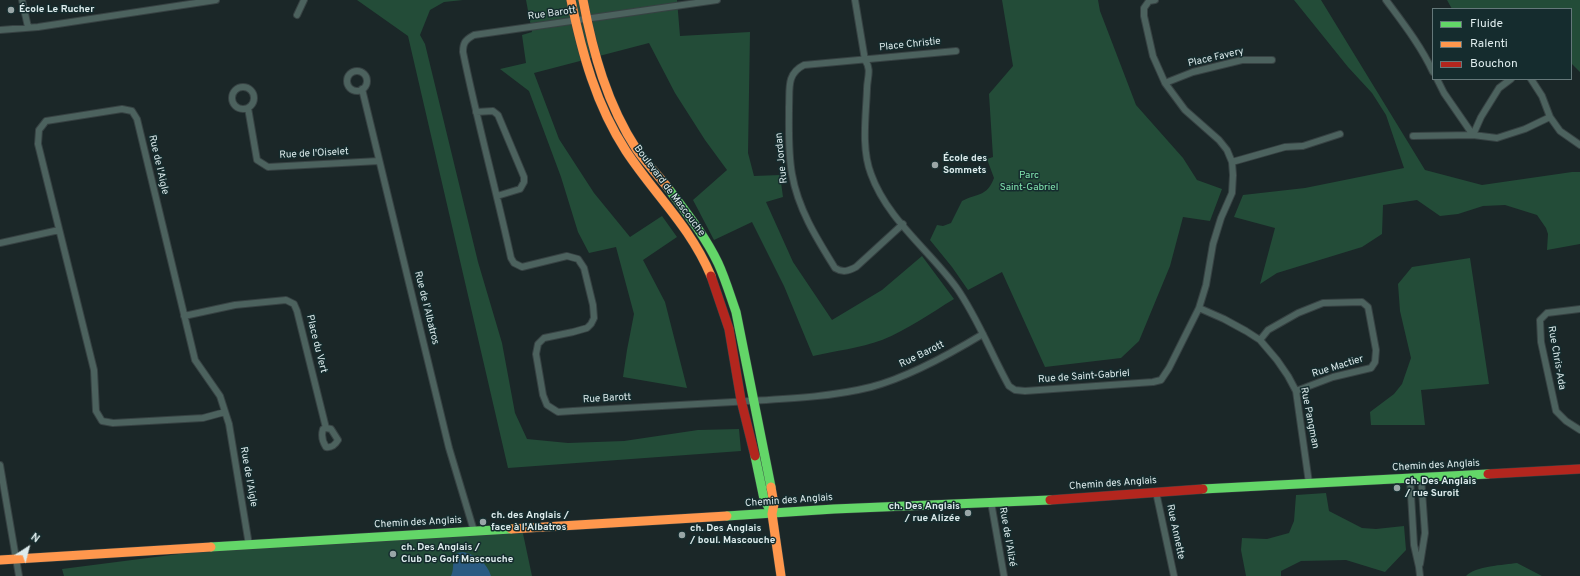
<!DOCTYPE html>
<meta charset="utf-8">
<style>
body{margin:0}
#map{position:relative;width:1580px;height:576px;overflow:hidden;background:#1b2728;font-family:Overpass,sans-serif}
canvas{display:block}
.legend{position:absolute;left:1432px;top:8px;width:140px;height:72px;box-sizing:border-box;background:#152c2e;border:1px solid #65787a;margin:0;padding:5px 7px;list-style:none;font-size:12px;color:#ddebec}
.legend li{display:flex;align-items:center;gap:8px;height:20px}
.legend b{width:20px;border:1px solid #65787a}
.north{position:absolute;left:8px;top:528px;width:40px;height:40px;-webkit-text-stroke:3px #152c2e;paint-order:stroke;rotate:36deg;font-size:11px;font-weight:700;line-height:16px;text-align:center;color:#ddebec}
.north::after{content:'';display:block;margin:auto;width:14px;height:18px;background:#ddebec;clip-path:polygon(50% 0,100% 100%,50% 72%,0 100%)}
</style>
<div id="map">
<canvas width="1580" height="576"></canvas>
<ul class="legend">
<li><b style="height:5px;background:#63d668"></b>Fluide</li>
<li><b style="height:5px;background:#ff974d"></b>Ralenti</li>
<li><b style="height:5px;background:#b3261e"></b>Bouchon</li>
</ul>
<div class="north">N</div>
</div>
<script>
const context = document.querySelector('canvas').getContext('2d');
context.lineJoin = 'round';
function fillPath(path, color) { context.fillStyle = color; context.fill(path, 'evenodd'); }
function stroke(path, color, width, dash) { context.strokeStyle = color; context.lineWidth = width; context.lineCap = dash ? 'butt' : 'round'; context.setLineDash(dash || []); context.stroke(path); }
function write(font, color, halo, rows, align = 'center') {
  context.font = font + ' Overpass,sans-serif'; context.lineWidth = 3; context.setLineDash([]); context.textBaseline = 'middle'; context.strokeStyle = halo; context.fillStyle = color; for (const [text, x, y, turn = 0] of rows) {
    context.save(); context.translate(x, y); context.rotate((+turn || 0) * Math.PI / 180); context.textAlign = isNaN(turn) ? turn : align; if (halo) context.strokeText(text, 0, 0); context.fillText(text, 0, 0); context.restore();
  }
}
fillPath(new Path2D(`
 M357 0H463L444 2 430 10 420 35 425 44 478 262 502 343 515 413 527 439 568 443 624 441 698 430 739 429 741 451 508 468 408 36Z
 M526 0H677L680 36 750 32 748 153 754 176 780 175 783 197 766 202 793 262 832 320 882 290 922 256 954 299C931 313 907 330 882 340 860 348 835 351 813 356L784 286 752 222 714 240 693 200 727 170 705 140 675 93 649 43 534 73 559 139 594 193 630 237 662 216 677 237 643 260 665 302 687 388 623 377 627 350 634 314 616 247 589 253 578 232 561 177 529 91 500 69 526 63 522 35 532 32Z
 M1002 0H1098L1100 11 1136 105 1183 158 1197 180 1222 189 1210 221 1183 217 1170 266 1139 341 1121 358 1045 367 1002 272 968 290 952 267 930 240 937 225 943 226 951 223 962 201C977 193 987 197 994 178L987 159 993 157 989 94 1013 66Z
 M1294 0H1321L1425 170 1482 185 1572 172H1580V244L1547 250 1548 234 1546 228 1537 215 1505 205 1483 206 1458 214 1440 216 1417 200 1383 205 1382 234 1362 247 1277 273 1260 284 1275 228 1234 217 1243 195 1305 188 1404 168 1386 115 1372 93 1348 67Z
 M1447 0H1580V72L1571 63V9H1452Z
 M1470 258 1489 384 1421 390 1425 425H1371L1370 412 1394 394 1402 384 1411 358 1400 311 1398 284 1412 267Z
 M1326 493 1329 511 1362 528 1376 529 1404 526 1406 550 1385 572 1346 560 1301 561 1281 571V576H1246L1241 550 1242 538 1267 539 1289 533 1294 521 1296 495Z
 M522 529 532 576H64L62 569 249 545Z
 M1517 563 1542 576H1466C1475 566 1504 565 1517 563Z`), '#234c38');
fillPath(new Path2D(`
 M463 552C477 555 487 563 491 576H451C455 568 451 559 457 553Z`), '#2a5b82');
const street = new Path2D(`
 M22 0 28 27
 M717 0 474 35C465 40 463 43 463 52 477 121 496 189 511 258L514 263 522 267 567 256 578 259 584 268 593 305 594 318 591 324 587 328 573 332 544 338 538 344 536 354 543 395 547 405 558 412 573 411C626 408 680 405 733 402 779 399 827 398 871 387 909 377 950 354 983 334
 M855 0 865 60C872 70 867 78 867 89 866 116 861 148 871 174 887 219 929 250 956 287 978 318 991 354 1009 386L1015 390 1025 391 1153 382 1161 380 1169 368 1199 308 1206 285 1213 244 1221 218 1232 193 1233 175 1232 162 1227 150 1219 140 1185 110 1165 83 1153 56 1144 16V8L1149 1 1155 0
 M1386 0C1403 23 1421 46 1433 72
 M297 15 304 0
 M0 30 38 27 216 0
 M347 81a10 10 0 1 1 20 0a10 10 0 1 1-20 0Z
 M1437 79 1444 93 1473 135
 M1165 83 1193 72 1242 60H1272
 M232 98a11 11 0 1 1 22 0a11 11 0 1 1-22 0Z
 M362 89 449 448 474 531
 M248 108 257 160 268 167 379 161
 M476 112 493 111 498 115 524 177V182L520 189 497 196
 M1550 117 1560 131 1580 145
 M1473 135 1481 117 1499 88 1511 79
 M1413 136 1473 135 1497 138 1525 129 1550 117 1542 96 1531 79
 M1232 162 1285 147 1303 146 1340 134
 M903 224 856 267C848 271 843 273 835 268 817 239 798 209 792 174 788 152 789 130 789 107 790 89 786 74 804 65L956 51
 M0 243 59 230
 M1199 308 1224 319 1246 331 1260 340 1277 360 1288 376 1296 391 1309 483
 M1580 309 1547 313 1540 320 1541 342 1556 411 1566 421 1580 430
 M184 316 235 305 286 300 294 304 297 311 326 428
 M1260 340 1268 330 1298 313 1323 303 1362 302 1368 307 1376 350 1375 362 1371 368 1333 377 1296 391
 M225 412 203 418 113 423 102 421 96 411 94 370 38 144 39 130 46 121 122 109 132 111 137 119 195 360 220 396 229 424 249 545
 M326 428 331 429 338 440C335 445 332 448 326 447 322 441 321 436 323 429Z
 M0 465 19 576
 M1410 478 1414 545 1419 567 1420 576
 M1156 492 1174 576
 M991 502 1004 576
 M1420 564 1425 533 1421 477`);
const fast = new Path2D(`
 M668 188C686 212 705 236 718 263 725 278 730 295 736 312L771 487
 M755 456 764 499 772 514
 M1203 489 1488 474
 M727 516 834 509 1050 500
 M211 547 511 529`);
const slow = new Path2D(`
 M571 0C582 53 596 105 626 151 655 195 690 226 711 276
 M583 0C593 53 607 104 637 150 646 163 658 175 668 188
 M771 487 774 504 772 514 781 576
 M511 529 727 516
 M0 560 211 547`);
const jam = new Path2D(`
 M711 276 729 329 741 400 755 456
 M1488 474 1580 469
 M1050 500 1203 489`);
stroke(street, '#374243', 8);
stroke(fast, '#374243', 10);
stroke(slow, '#374243', 10);
stroke(jam, '#374243', 10);
stroke(street, '#4c625e', 6);
stroke(fast, '#63d668', 9);
stroke(slow, '#ff974d', 9);
stroke(jam, '#b3261e', 9);
for (const [x, y, r, color] of [
 [11,10,4,"#99a6a7"],
 [935,165,4,"#99a6a7"],
 [1397,488,4,"#99a6a7"],
 [968,513,4,"#99a6a7"],
 [483,522,4,"#99a6a7"],
 [682,535,4,"#99a6a7"],
 [393,554,4,"#99a6a7"]
]) { const dot = new Path2D(); dot.arc(x, y, r, 0, 2 * Math.PI); context.fillStyle = color; context.fill(dot); stroke(dot, '#152c2e', 1.5); }
write('bold 10px', '#ddebec', '#152c2e', [
 ["École Le Rucher",19,10],
 ["École des",943,159],
 ["Sommets",943,171],
 ["ch. Des Anglais",1405,482],
 ["/ rue Suroit",1405,494],
 ["ch. Des Anglais",960,507,"right"],
 ["/ rue Alizée",960,519,"right"],
 ["ch. des Anglais /",491,516],
 ["face à l'Albatros",491,528],
 ["ch. Des Anglais",690,529],
 ["/ boul. Mascouche",690,541],
 ["ch. Des Anglais /",401,548],
 ["Club De Golf Mascouche",401,560]
], 'left');
write('10px', '#ddebec', '#152c2e', [
 ["Rue Barott",552,14,-8],
 ["Place Christie",910,45,-6],
 ["Place Favery",1216,58,-13],
 ["Rue de l'Oiselet",314,154,-3],
 ["Rue Jordan",782,158,-96],
 ["Rue de l'Aigle",158,165,77],
 ["Boulevard de Mascouche",669,191,53],
 ["Rue de l'Albatros",426,308,76],
 ["Place du Vert",316,344,76],
 ["Rue Barott",922,355,-26],
 ["Rue Chris-Ada",1556,358,80],
 ["Rue Mactier",1338,367,-17],
 ["Rue de Saint-Gabriel",1084,377,-4],
 ["Rue Barott",607,399,-3],
 ["Rue Pangman",1309,418,79],
 ["Chemin des Anglais",1436,466,-3],
 ["Rue de l'Aigle",248,477,80],
 ["Chemin des Anglais",1113,484,-4],
 ["Chemin des Anglais",789,501,-4],
 ["Chemin des Anglais",418,523,-3],
 ["Rue Annette",1175,532,78],
 ["Rue de l'Alizé",1007,537,80]
]);
write('10px', '#81e3ae', '#152c2e', [
 ["Parc",1029,176],
 ["Saint-Gabriel",1029,188]
]);
</script>
